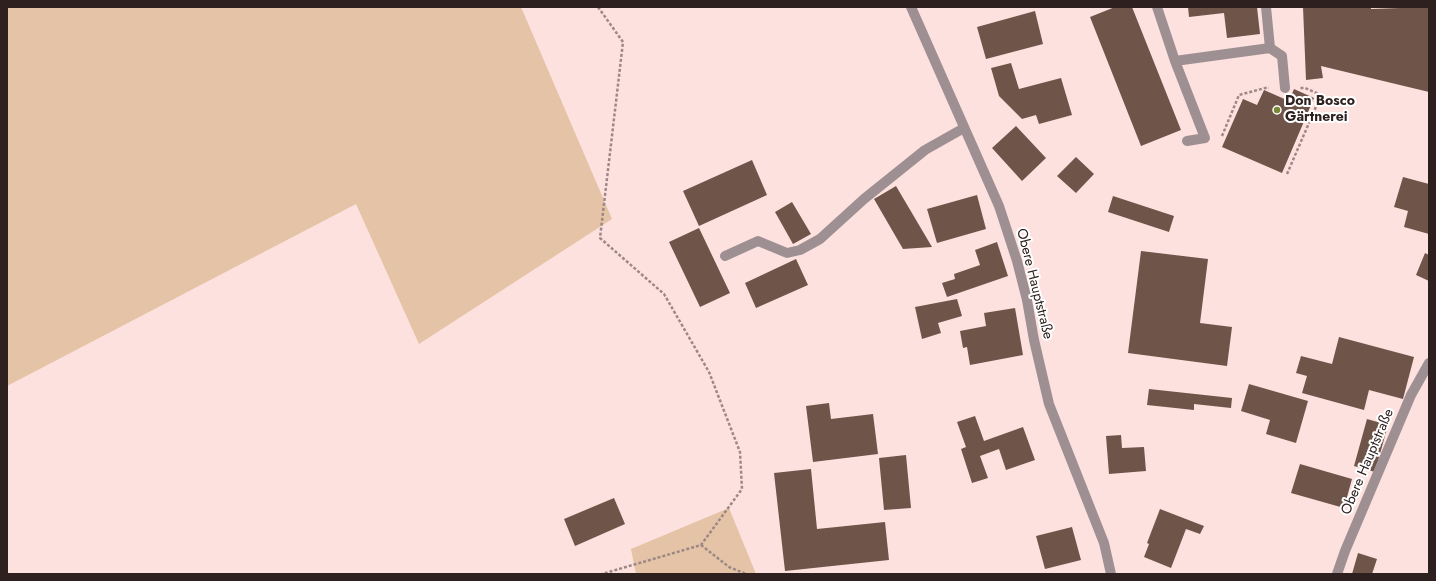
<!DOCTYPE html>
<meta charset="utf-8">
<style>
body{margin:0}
#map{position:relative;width:1436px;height:581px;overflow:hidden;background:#fde1de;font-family:Jost,sans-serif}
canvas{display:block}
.frame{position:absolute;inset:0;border:8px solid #2d201f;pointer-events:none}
</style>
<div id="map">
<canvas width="1436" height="581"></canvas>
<div class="frame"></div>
</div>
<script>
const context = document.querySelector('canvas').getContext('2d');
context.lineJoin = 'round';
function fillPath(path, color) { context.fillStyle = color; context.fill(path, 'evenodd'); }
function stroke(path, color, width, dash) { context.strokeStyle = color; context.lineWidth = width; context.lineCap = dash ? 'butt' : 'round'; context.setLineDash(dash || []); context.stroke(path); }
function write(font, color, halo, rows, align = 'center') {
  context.font = font + ' Jost,sans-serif'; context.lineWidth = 4; context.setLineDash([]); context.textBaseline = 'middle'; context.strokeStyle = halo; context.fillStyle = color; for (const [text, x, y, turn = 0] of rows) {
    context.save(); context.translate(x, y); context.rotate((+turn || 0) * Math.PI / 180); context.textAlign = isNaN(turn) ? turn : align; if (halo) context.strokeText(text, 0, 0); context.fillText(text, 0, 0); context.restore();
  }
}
fillPath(new Path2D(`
 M7 7H521L612 219 419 344 356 204 7 386Z
 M729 508 756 574H636L631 549Z`), '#e5c3a6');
fillPath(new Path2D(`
 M1115 7H1132L1181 130 1141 146 1090 17Z
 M1188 7H1257L1260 34 1227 38 1224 13 1189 17Z
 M1303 7H1371V9L1429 7V92L1321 66 1323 78 1306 80Z
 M1035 11 1043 44 986 59 977 27Z
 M1011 63 1019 89 1061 78 1072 115 1039 124 1036 115 1022 119 999 96 991 68Z
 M1294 89 1314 98 1282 173 1222 147 1243 99 1257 105 1264 90 1289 101Z
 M1016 126 1046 158 1022 181 992 148Z
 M1076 157 1094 174 1076 193 1057 176Z
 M752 160 767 195 699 226 683 191Z
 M1403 177 1429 184V234L1404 227 1408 211 1394 207Z
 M896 186 932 247 903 249 874 199Z
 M977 195 986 229 937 243 927 209Z
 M1113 196 1174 216 1169 232 1108 212Z
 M792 202 811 234 793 244 775 212Z
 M699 228 730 293 700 307 669 242Z
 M997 242 1008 276 947 297 942 283 955 279 954 274 980 265 975 250Z
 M1141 251 1208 259 1200 323 1232 327 1227 366 1128 353Z
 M1425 253 1429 255V281L1416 275Z
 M796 259 808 285 756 308 745 283Z
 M957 299 962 316 938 323 941 333 922 339 915 307Z
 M1015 308 1023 355 970 365 967 347 963 348 960 331 986 326 984 313Z
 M1339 337 1414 357 1403 399 1369 390 1364 410 1302 393 1307 376 1296 373 1301 356 1332 364Z
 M1249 384 1308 401 1296 443 1266 434 1270 420 1241 411Z
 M1149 389 1232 398 1231 408 1194 404V410L1147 405Z
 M829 403 831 419 873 414 878 454 813 462 806 406Z
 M975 416 984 441 1023 427 1035 460 1006 470 999 449 980 456 988 478 972 483 961 449 966 447 957 422Z
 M1367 419 1388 425 1375 472 1354 466Z
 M1121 435 1122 448 1144 447 1146 471 1109 474 1106 436Z
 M906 455 911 508 884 510 879 458Z
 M1300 464 1352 479 1344 508 1291 493Z
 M811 469 817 529 885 522 889 560 785 571 774 473Z
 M614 498 625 524 575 546 564 519Z
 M1160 509 1204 526 1200 534 1186 529 1171 568 1144 557 1149 544 1147 543Z
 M1072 527 1081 560 1045 569 1036 536Z
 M1358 553 1377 559 1372 574H1352Z`), '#6f5449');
stroke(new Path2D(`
 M598 7 623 42 600 238 664 294 709 372 740 452 742 489 701 545 602 574
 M1222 136 1239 95 1265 88H1269
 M1287 174 1321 95 1305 88H1300
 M701 545 729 567 746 574`), '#9d8886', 2.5, [3, 2]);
stroke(new Path2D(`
 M911 7 999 206 1017 261 1027 300 1034 340 1049 404 1104 543 1111 574
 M1157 7 1175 61 1270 48 1266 7
 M1270 48 1282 56 1285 88
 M1175 61 1205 138 1187 141
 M725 256 758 241 787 253 800 250 820 239 864 199 925 150 964 128
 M1337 574 1345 551 1411 395 1429 363`), '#9e8f92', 10);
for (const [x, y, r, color] of [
 [1277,110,4,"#778837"]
]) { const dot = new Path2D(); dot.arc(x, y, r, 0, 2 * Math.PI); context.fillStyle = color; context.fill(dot); stroke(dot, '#fff', 1.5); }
write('bold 14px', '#2d201f', '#fff', [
 ["Don Bosco",1285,102],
 ["Gärtnerei",1285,118]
], 'left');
write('14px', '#2d201f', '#fff', [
 ["Obere Hauptstraße",1034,284,76],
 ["Obere Hauptstraße",1368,462,-67]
]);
</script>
